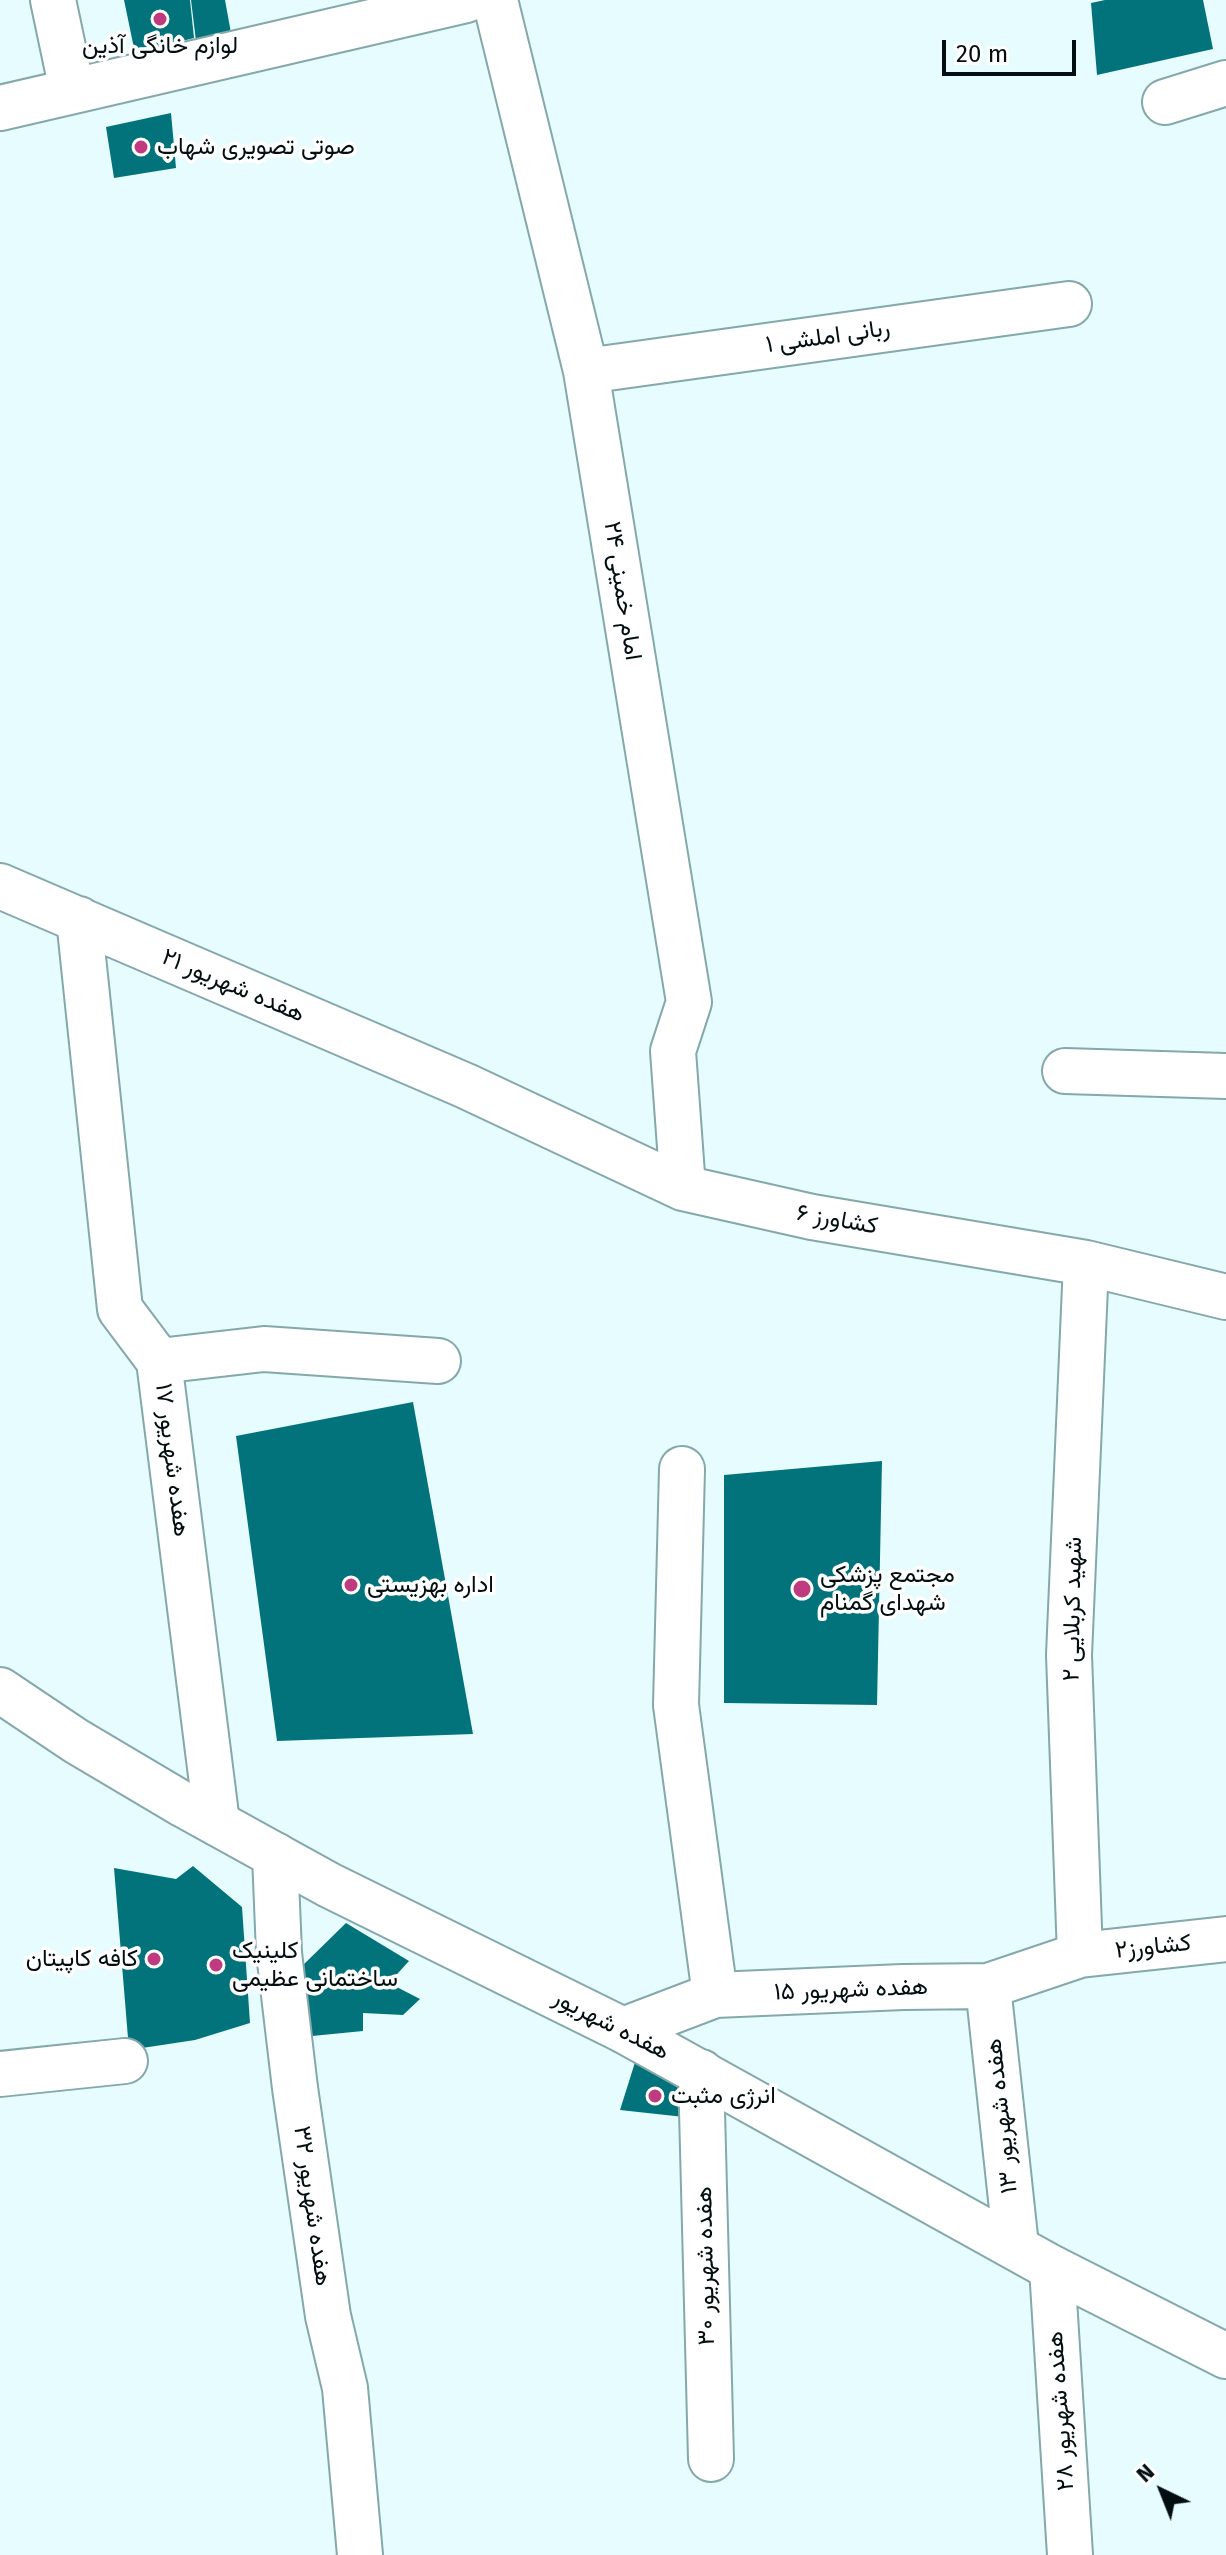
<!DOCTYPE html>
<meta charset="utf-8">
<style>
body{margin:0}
#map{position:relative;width:1226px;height:2555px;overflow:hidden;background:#e6fcfe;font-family:"Fira Sans",sans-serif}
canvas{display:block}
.north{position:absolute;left:1122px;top:2451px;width:80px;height:80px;-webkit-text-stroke:6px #fff;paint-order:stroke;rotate:317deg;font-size:22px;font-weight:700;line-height:32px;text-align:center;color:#020e0f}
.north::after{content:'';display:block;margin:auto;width:28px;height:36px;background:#020e0f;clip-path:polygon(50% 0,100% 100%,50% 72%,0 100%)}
.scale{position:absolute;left:942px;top:40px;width:134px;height:36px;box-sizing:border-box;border:4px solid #020e0f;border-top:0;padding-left:10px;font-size:24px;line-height:28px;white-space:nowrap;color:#020e0f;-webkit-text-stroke:6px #fff;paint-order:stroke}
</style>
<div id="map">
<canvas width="1226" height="2555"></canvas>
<div class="north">N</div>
<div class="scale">20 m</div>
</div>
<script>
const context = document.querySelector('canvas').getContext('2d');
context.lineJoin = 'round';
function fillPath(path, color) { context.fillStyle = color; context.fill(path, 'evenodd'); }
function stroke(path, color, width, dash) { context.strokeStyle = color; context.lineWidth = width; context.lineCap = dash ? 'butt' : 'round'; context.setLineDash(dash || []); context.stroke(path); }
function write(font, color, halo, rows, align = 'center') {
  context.font = font + ' "Fira Sans",Vazirmatn,sans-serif'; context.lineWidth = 7; context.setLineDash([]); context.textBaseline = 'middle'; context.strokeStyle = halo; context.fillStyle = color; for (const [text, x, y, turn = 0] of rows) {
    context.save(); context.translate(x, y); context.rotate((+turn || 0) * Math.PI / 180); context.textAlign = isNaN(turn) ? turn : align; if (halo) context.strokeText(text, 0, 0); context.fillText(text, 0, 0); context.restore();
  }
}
fillPath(new Path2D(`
 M124 0H190L194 38 135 53Z
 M191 0H225L231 33 196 41Z
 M1105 0H1203L1213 49 1097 75 1091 3Z
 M171 113 176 168 114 178 106 127Z
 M413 1402 473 1734 277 1741 236 1436Z
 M882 1461 877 1705 724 1703V1475Z
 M193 1866 242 1907 250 2023 195 2040 129 2050 114 1868 176 1879Z
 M346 1923 409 1961 389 1983 420 1999 403 2015 363 2013V2031L302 2037 298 1970Z
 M637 2056 688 2081 684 2117 620 2110Z`), '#03737b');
const minor = new Path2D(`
 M53 0 72 90
 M495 0 586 371 689 1002 673 1051 683 1188
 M1165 102 1226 83
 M586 371 1069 304
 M0 886 466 1086 683 1188 812 1217 1086 1263 1226 1297
 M79 919 120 1309 159 1361 217 1823
 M1065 1071 1226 1076
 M159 1361 264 1349 438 1361
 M682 1469 676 1705 715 1995
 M275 1855 279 1953 295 2088 328 2316 345 2388 360 2555
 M1080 1955 1069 1655 1086 1263
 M988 1986 1016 2246
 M623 2030 715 1995 903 1987 988 1986 1080 1955 1226 1939
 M701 2072 711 2459
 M0 2074 125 2061
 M1052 2268 1070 2555`);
const major = new Path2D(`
 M0 108 466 0
 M0 1690 76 1741 184 1805 329 1885 623 2030 1052 2268 1226 2356`);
stroke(minor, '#84a8ab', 48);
stroke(major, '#84a8ab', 48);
stroke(minor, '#fff', 44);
stroke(major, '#fff', 44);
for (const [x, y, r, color] of [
 [160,19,8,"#bf3a7f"],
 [141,147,8,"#bf3a7f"],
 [351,1585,8,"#bf3a7f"],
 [802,1589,10,"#bf3a7f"],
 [154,1959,8,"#bf3a7f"],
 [216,1965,8,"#bf3a7f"],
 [655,2096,8,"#bf3a7f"]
]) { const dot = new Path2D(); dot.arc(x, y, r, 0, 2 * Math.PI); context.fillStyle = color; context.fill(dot); stroke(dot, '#fff', 3); }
write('24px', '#020e0f', '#fff', [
 ["لوازم خانگی آذین",160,46,"center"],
 ["صوتی تصویری شهاب",157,147],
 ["مجتمع پزشکی",820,1575],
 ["شهدای گمنام",820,1603],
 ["اداره بهزیستی",367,1585],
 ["کلینیک",232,1951],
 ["ساختمانی عظیمی",232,1979],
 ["کافه کاپیتان",138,1959,"right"],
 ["انرژی مثبت",671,2096]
], 'left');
write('24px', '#020e0f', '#fff', [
 ["ربانی املشی ۱",828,337,-8],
 ["امام خمینی ۲۴",622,591,81],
 ["هفده شهریور ۲۱",233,986,23],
 ["کشاورز ۶",837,1220,10],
 ["هفده شهریور ۱۷",172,1460,83],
 ["شهید کربلایی ۲",1073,1609,-89],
 ["کشاورز۲",1153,1947,-6],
 ["هفده شهریور ۱۵",851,1990,-2],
 ["هفده شهریور",611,2025,27],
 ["هفده شهریور ۱۳",1002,2116,-96],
 ["هفده شهریور ۳۲",312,2206,82],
 ["هفده شهریور ۳۰",706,2266,-91],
 ["هفده شهریور ۲۸",1061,2411,-94]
]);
</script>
